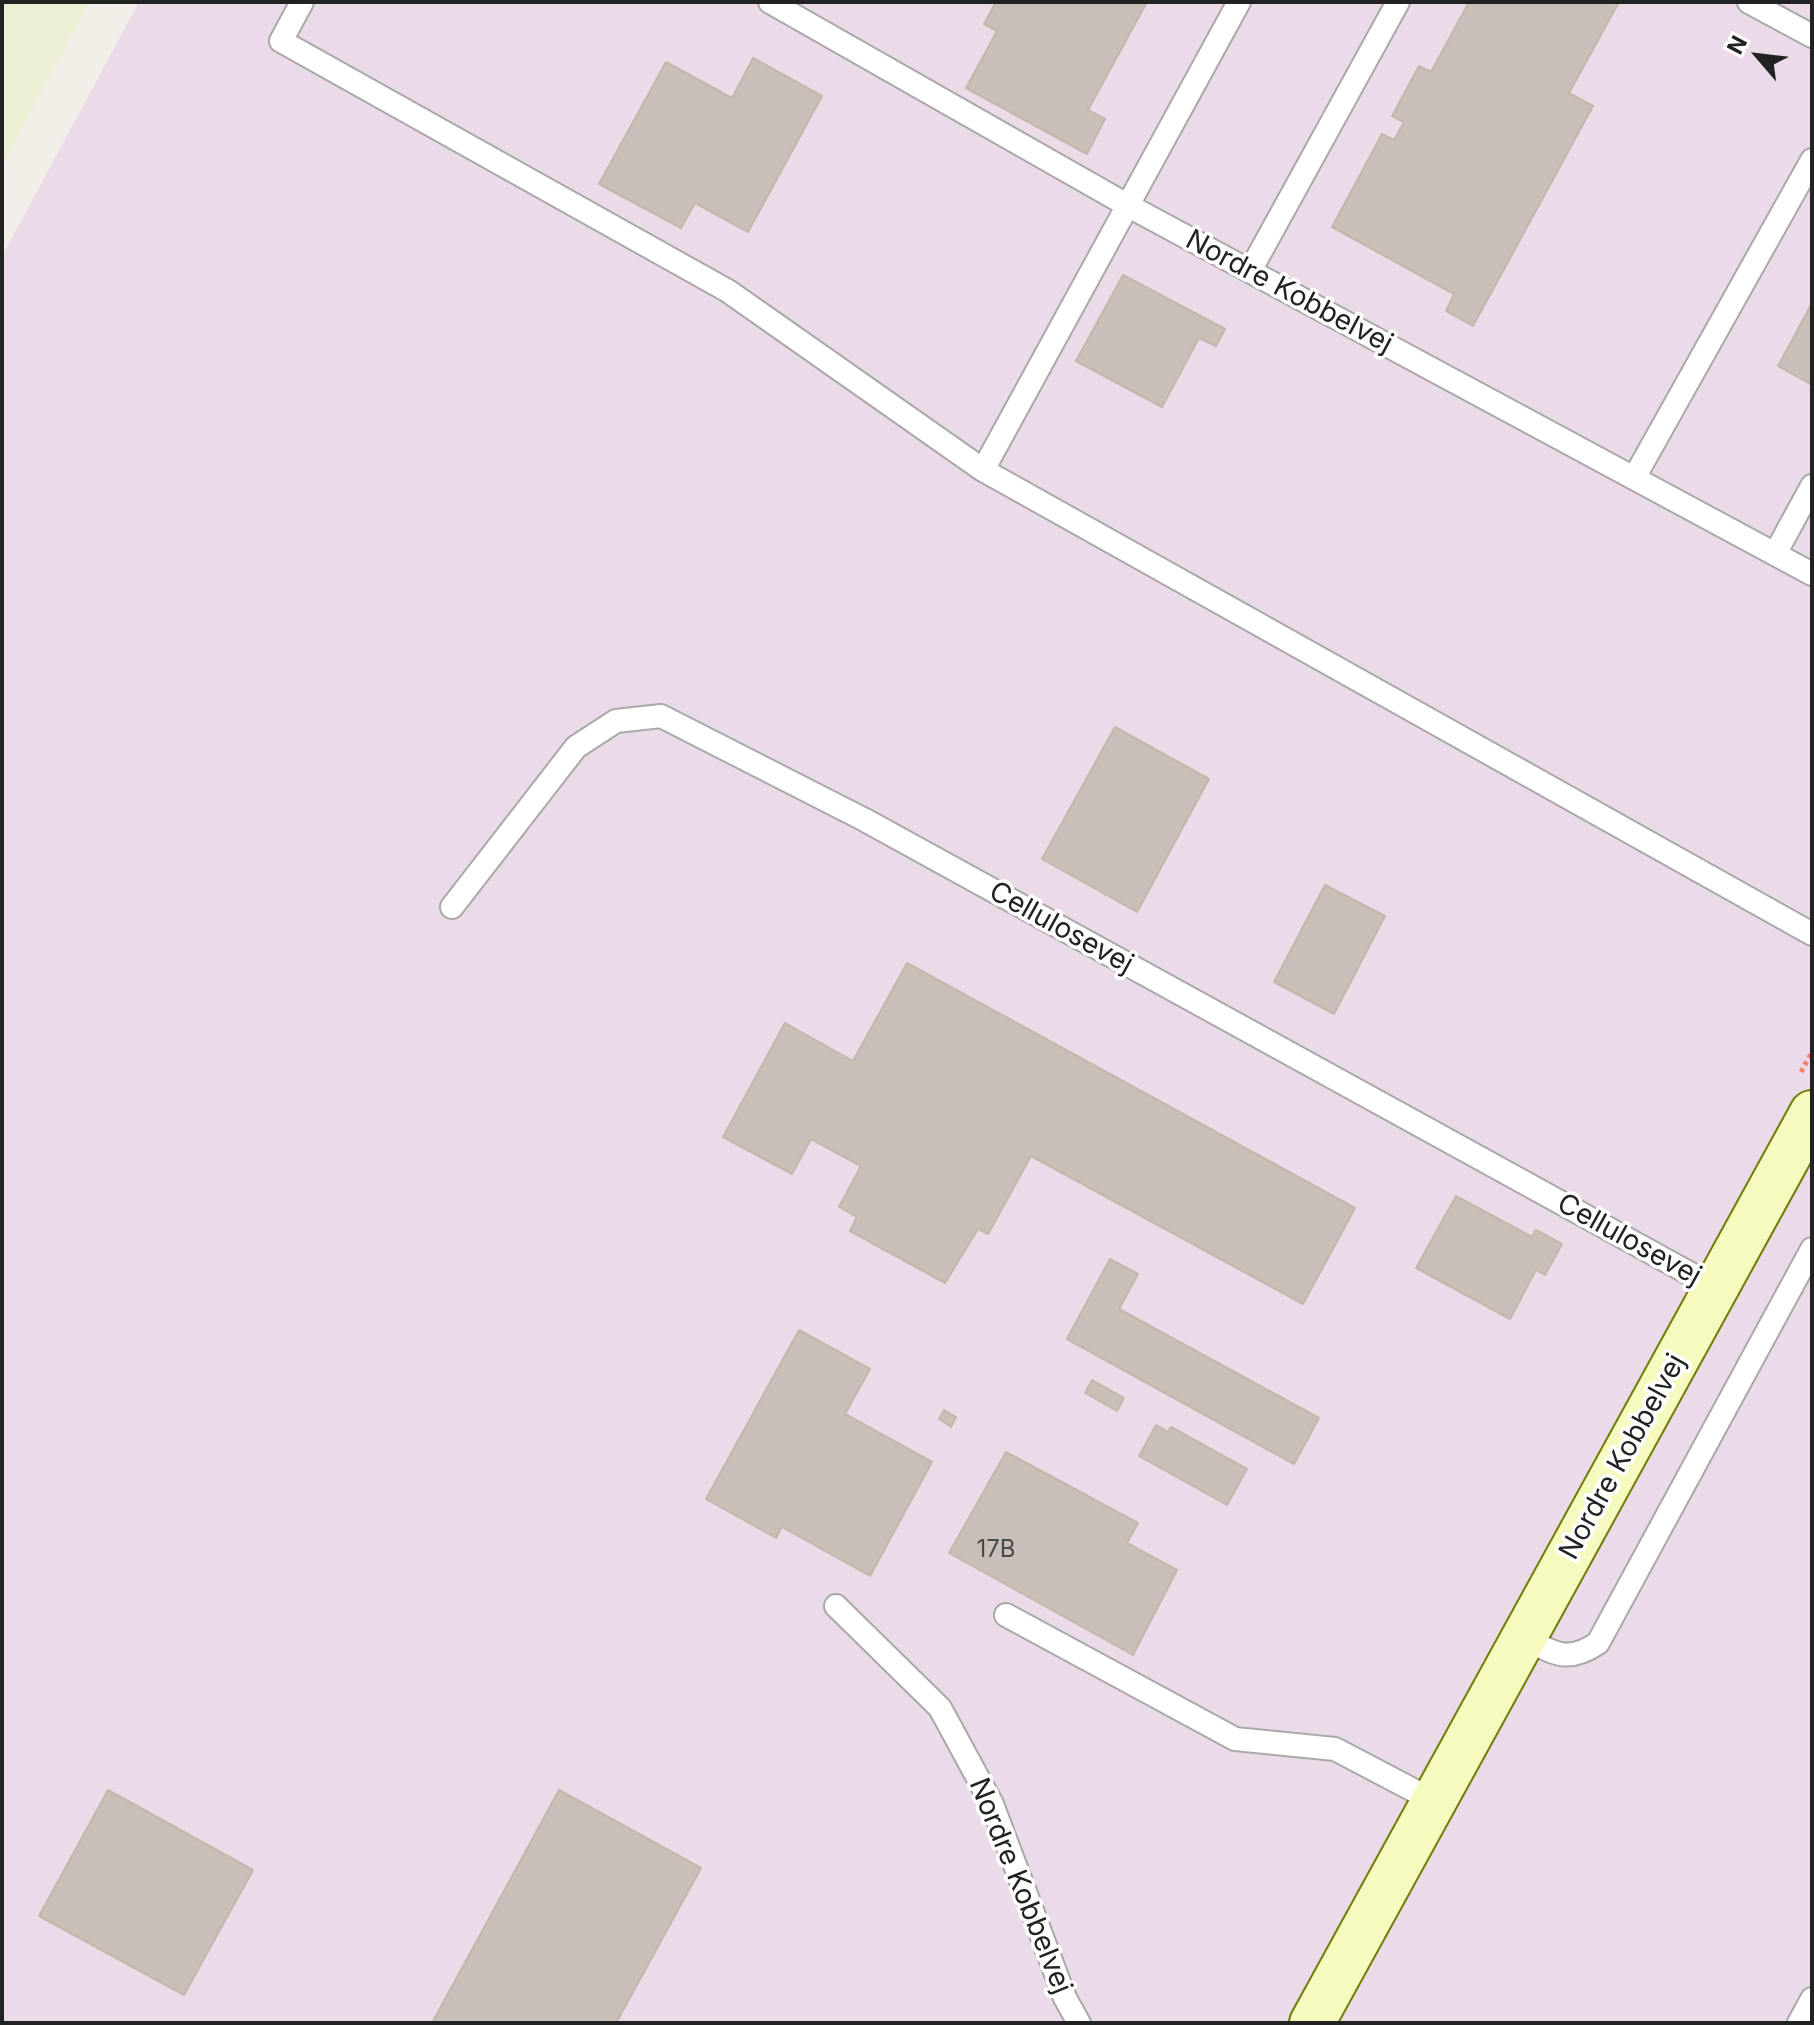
<!DOCTYPE html>
<style>
body{margin:0}
#map{position:relative;width:1814px;height:2025px;overflow:hidden;background:#f2efe9;font-family:Inter,sans-serif}
canvas{display:block}
.frame{position:absolute;inset:0;border:4px solid #222;pointer-events:none}
.north{position:absolute;left:1718px;top:16px;width:80px;height:80px;-webkit-text-stroke:6px #fff;paint-order:stroke;rotate:298deg;font-size:22px;font-weight:700;line-height:32px;text-align:center;color:#222}
.north::after{content:'';display:block;margin:auto;width:28px;height:36px;background:#222;clip-path:polygon(50% 0,100% 100%,50% 72%,0 100%)}
</style>
<div id="map">
<canvas width="1814" height="2025"></canvas>
<div class="frame"></div>
<div class="north">N</div>
</div>
<script>
const context = document.querySelector('canvas').getContext('2d');
context.lineJoin = 'round';
function fillPath(path, color) { context.fillStyle = color; context.fill(path, 'evenodd'); }
function stroke(path, color, width, dash) { context.strokeStyle = color; context.lineWidth = width; context.lineCap = dash ? 'butt' : 'round'; context.setLineDash(dash || []); context.stroke(path); }
function write(font, color, halo, rows, align = 'center') {
  context.font = font + ' Inter,sans-serif'; context.lineWidth = 7; context.setLineDash([]); context.textBaseline = 'middle'; context.strokeStyle = halo; context.fillStyle = color; for (const [text, x, y, turn = 0] of rows) {
    context.save(); context.translate(x, y); context.rotate((+turn || 0) * Math.PI / 180); context.textAlign = isNaN(turn) ? turn : align; if (halo) context.strokeText(text, 0, 0); context.fillText(text, 0, 0); context.restore();
  }
}
fillPath(new Path2D(`
 M139 2H1812V2023H2V256Z`), '#ebdbe8');
fillPath(new Path2D(`
 M2 2H89L2 167Z`), '#eef0d5');
const building = new Path2D(`
 M996 2H1147L1088 110 1105 119 1087 154 966 88 997 31 984 24Z
 M1469 2H1619L1569 93 1593 106 1473 326 1446 311 1454 294 1332 227 1382 134 1394 140 1404 122 1392 116 1419 66 1431 72Z
 M753 58 822 96 748 232 695 203 681 228 599 184 666 62 732 98Z
 M1123 275 1225 329 1216 346 1199 338 1162 407 1076 361Z
 M1812 303V385L1778 366Z
 M1115 727 1209 779 1137 912 1042 859Z
 M1325 885 1385 916 1334 1014 1274 982Z
 M907 963 1355 1208 1303 1304 1031 1156 988 1234 978 1229 945 1283 850 1231 857 1217 839 1207 861 1166 811 1139 792 1174 723 1137 785 1023 853 1061Z
 M1456 1196 1532 1237 1536 1230 1562 1244 1545 1275 1536 1270 1510 1319 1416 1268Z
 M1110 1259 1138 1274 1119 1309 1319 1418 1294 1464 1067 1339Z
 M799 1330 870 1369 845 1414 932 1462 870 1576 782 1527 776 1538 706 1499Z
 M1092 1380 1124 1398 1117 1411 1085 1393Z
 M944 1410 956 1417 951 1427 939 1419Z
 M1156 1425 1168 1432 1171 1427 1247 1469 1227 1505 1139 1456Z
 M1006 1452 1138 1523 1127 1543 1177 1570 1133 1655 949 1553Z
 M108 1790 253 1870 184 1995 39 1916Z
 M559 1790 701 1868 616 2023H432Z`);
fillPath(building, '#c7bfb8');
stroke(building, '#c4b6ab', 2);
const lane = new Path2D(`
 M302 2 281 41 728 291 983 470 1812 934
 M770 2 1127 205 1812 574
 M1749 2 1812 36
 M1250 271 1398 2
 M983 470 1239 2
 M1634 478 1812 160
 M1775 554 1812 486
 M452 907 576 747 616 721 661 716 865 820 1716 1288
 M836 1606 940 1708 992 1804 1065 1998 1079 2023
 M1006 1615 1235 1739 1335 1749 1434 1801
 M1524 1638C1554 1653 1567 1664 1598 1643L1812 1249
 M1799 2023 1812 1999`);
const secondary = new Path2D(`
 M1312 2023 1812 1113`);
stroke(lane, '#a9a9a9', 26);
stroke(secondary, '#707d05', 48);
stroke(new Path2D(`
 M1801 1072 1812 1052`), '#fa8072', 5, [4, 4]);
stroke(lane, '#fff', 22);
stroke(secondary, '#f7fabf', 44);
write('24px', '#4b4948', null, [
 ["17B",996,1550]
]);
write('28px', '#222', '#fff', [
 ["Nordre Kobbelvej",1289,292,28],
 ["Cellulosevej",1061,928,29],
 ["Cellulosevej",1629,1240,29],
 ["Nordre Kobbelvej",1623,1457,-61],
 ["Nordre Kobbelvej",1020,1886,68]
]);
</script>
